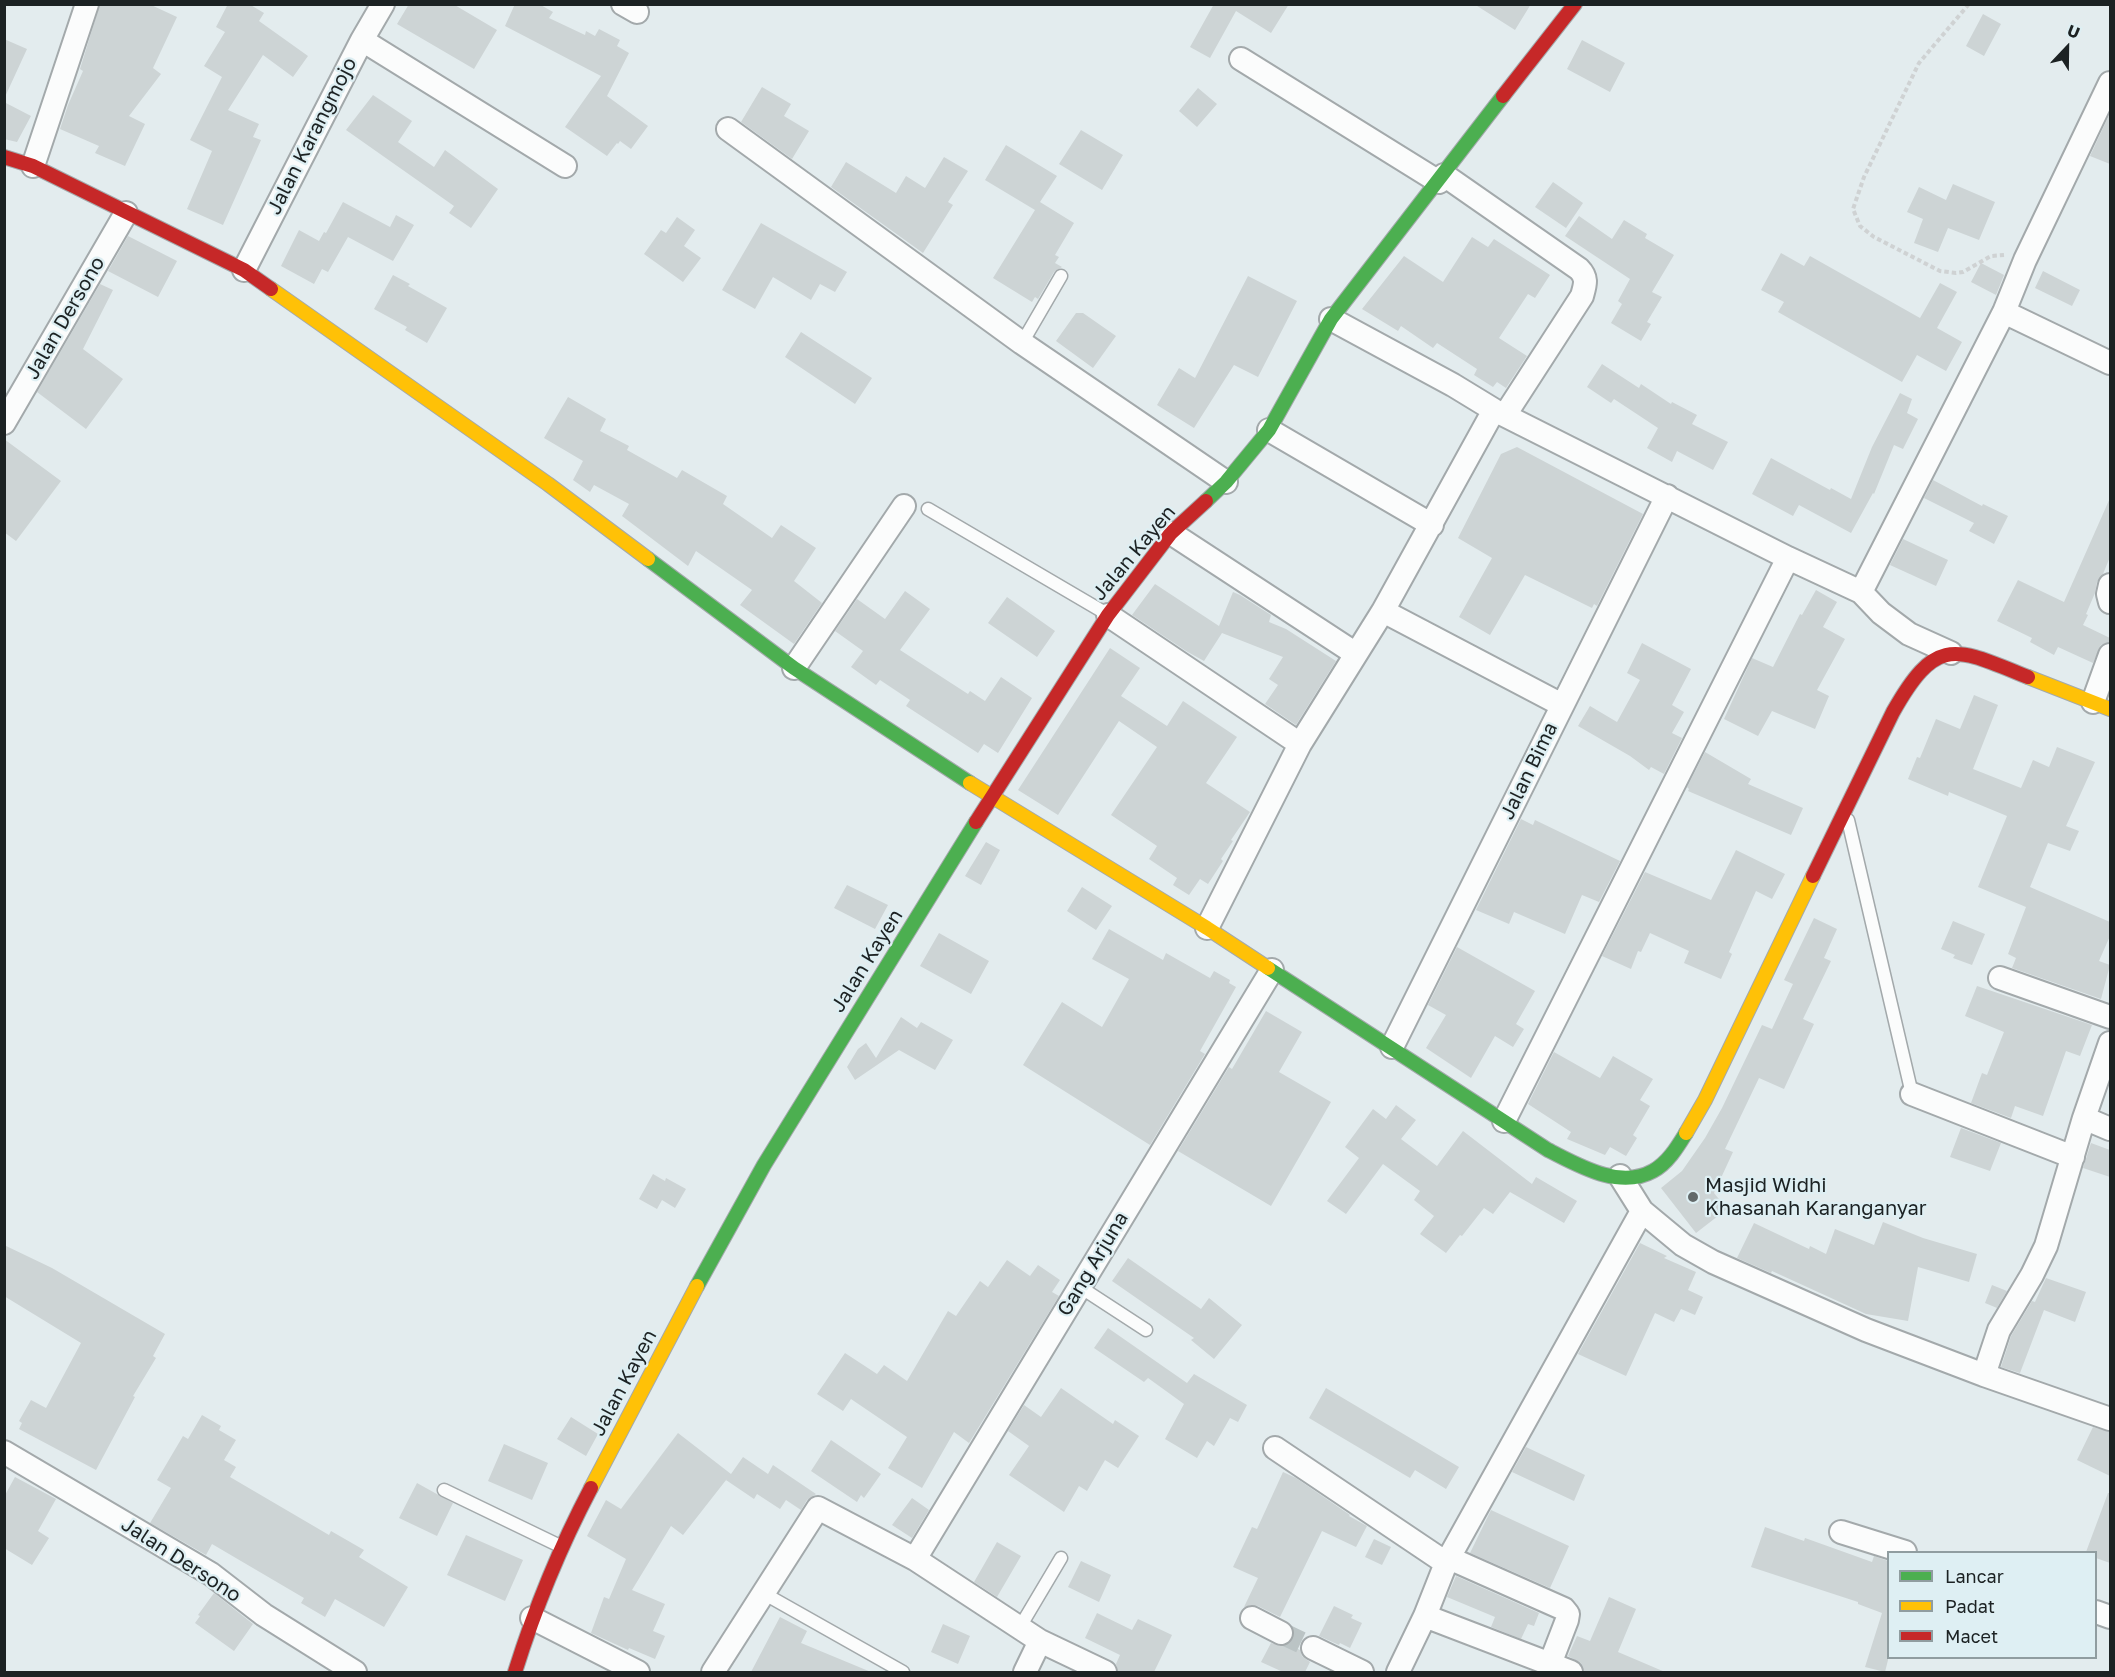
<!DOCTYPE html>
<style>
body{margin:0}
#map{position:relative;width:2115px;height:1677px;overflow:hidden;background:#e3ecee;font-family:"Golos Text",sans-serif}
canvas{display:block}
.frame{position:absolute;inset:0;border:6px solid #1c2223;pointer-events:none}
.legend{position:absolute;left:1887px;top:1551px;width:210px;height:108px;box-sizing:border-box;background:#deeff3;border:2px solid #909da0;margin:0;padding:8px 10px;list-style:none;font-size:18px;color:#1c2223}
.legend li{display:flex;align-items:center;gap:12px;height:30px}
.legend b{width:30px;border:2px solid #909da0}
.north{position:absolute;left:2037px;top:18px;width:60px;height:60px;-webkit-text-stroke:4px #deeff3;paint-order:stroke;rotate:22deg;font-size:16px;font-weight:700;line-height:24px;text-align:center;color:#1c2223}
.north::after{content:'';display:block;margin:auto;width:21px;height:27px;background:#1c2223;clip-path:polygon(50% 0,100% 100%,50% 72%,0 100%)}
</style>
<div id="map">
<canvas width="2115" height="1677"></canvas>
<div class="frame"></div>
<ul class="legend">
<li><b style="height:8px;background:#4caf50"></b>Lancar</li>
<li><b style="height:8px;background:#ffc107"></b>Padat</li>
<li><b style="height:8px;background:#c62828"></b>Macet</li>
</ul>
<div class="north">U</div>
</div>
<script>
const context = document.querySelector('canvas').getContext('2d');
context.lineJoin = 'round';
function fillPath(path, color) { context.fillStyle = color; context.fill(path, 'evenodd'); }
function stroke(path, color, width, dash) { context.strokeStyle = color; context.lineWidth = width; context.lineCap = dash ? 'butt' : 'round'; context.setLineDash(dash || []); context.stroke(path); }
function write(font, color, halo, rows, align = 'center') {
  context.font = font + ' "Golos Text",sans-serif'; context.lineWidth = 4.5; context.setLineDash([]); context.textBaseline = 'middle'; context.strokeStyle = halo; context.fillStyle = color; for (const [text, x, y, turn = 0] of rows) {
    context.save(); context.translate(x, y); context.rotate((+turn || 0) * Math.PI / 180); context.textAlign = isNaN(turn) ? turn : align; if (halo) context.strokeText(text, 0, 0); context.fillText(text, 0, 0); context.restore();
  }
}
fillPath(new Path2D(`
 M100 4H149L177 17 153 68 161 74 129 116 145 124 125 166 95 153 99 146 60 129 68 105 83 71 80 69Z
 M228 4H249L264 13 259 21 308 56 293 77 263 55 228 110 259 124 253 137 261 140 223 225 187 209 212 151 190 140 222 77 204 66 225 32 216 27Z
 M409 4H453L497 30 474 69 397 24Z
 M515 4H539L553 12 549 18 585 35 586 31 595 36 599 29 620 40 617 46 629 53 607 96 648 126 631 149 620 141 618 144 617 143 607 156 565 127 601 76 505 26Z
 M1214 4H1289L1271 33 1236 11 1210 58 1190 47Z
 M1474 4H1531L1515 30Z
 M1983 14 2001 24 1984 56 1966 46Z
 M4 39 27 49 4 99Z
 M1582 40 1625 63 1610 92 1567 69Z
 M762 87 791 104 784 116 809 131 792 159 741 122Z
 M1198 88 1217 104 1197 127 1179 111Z
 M373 95 412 121 398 142 434 167 445 150 498 189 471 228 449 213 454 206 346 130Z
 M4 102 31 116 17 142 4 139Z
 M2110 113V164L2090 156Z
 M1081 130 1123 155 1102 190 1059 164Z
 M1006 145 1057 176 1040 202 1074 223 1055 255 1059 257 1055 263 1062 267 1054 272 1038 299 1035 297 1032 302 993 278 1035 210 985 180Z
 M944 157 968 171 948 202 953 205 923 253 831 187 846 162 896 193 906 176 925 188Z
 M1553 182 1583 203 1566 228 1535 207Z
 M1953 184 1995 202 1979 240 1948 228 1938 252 1914 243 1923 219 1907 212 1919 187 1946 200Z
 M343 202 390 227 396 215 414 225 393 261 348 237 328 272 322 269 314 284 281 266 299 230 319 241 324 232 326 233Z
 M1579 216 1612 239 1624 220 1647 234 1645 238 1674 255 1652 292 1662 297 1647 322 1651 324 1641 341 1611 323 1622 304 1618 301 1630 279 1565 236Z
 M677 217 695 230 684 246 701 258 683 282 644 254 661 230 666 233Z
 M761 223 847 272 835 292 820 284 811 300 773 277 755 309 722 290Z
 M128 236 177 261 158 297 108 271Z
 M1472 237 1488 247 1494 239 1550 275 1535 298 1528 294 1499 338 1527 356 1506 388 1497 382 1493 387 1474 375 1477 369 1437 343 1433 348 1401 326 1398 331 1362 309 1404 256 1443 282Z
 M1781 253 1804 266 1810 256 1920 318 1940 283 1957 292 1937 328 1962 342 1946 371 1917 355 1902 382 1778 312 1784 302 1761 290Z
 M1981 263 2004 275 1996 295 1971 282Z
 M2043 271 2080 290 2072 306 2035 288Z
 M393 275 410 284 408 286 447 308 427 343 405 330 407 327 374 309Z
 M1248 276 1297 301 1258 377 1234 365 1194 428 1157 405 1179 368 1195 378Z
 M100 284 113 290 83 349 123 379 86 429 37 392Z
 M1076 313H1083L1116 336 1093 368 1056 341Z
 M801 332 872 378 855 404 785 357Z
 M1602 364 1639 388 1641 384 1671 404 1672 402 1697 415 1692 424 1728 442 1713 470 1677 451 1672 462 1647 448 1658 428 1614 399 1611 403 1587 387Z
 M1900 393 1912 399 1907 413 1918 419 1903 449 1894 445 1874 494 1873 493 1851 533 1799 505 1793 516 1752 494 1771 458 1830 490 1831 488 1851 499 1872 447Z
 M568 397 606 419 600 431 629 446 627 450 677 478 682 470 727 496 723 504 772 538 781 525 816 548 794 581 822 603 794 644 740 605 752 590 696 551 688 566 622 516 629 504 594 485 590 492 573 480 583 461 544 438Z
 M4 439 61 481 16 541 4 532Z
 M1517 447 1643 514 1597 606 1594 604 1592 608 1525 575 1490 635 1459 617 1492 558 1458 538 1501 454Z
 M1933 480 1982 506 1983 504 2008 516 1994 544 1969 531 1974 523 1924 498Z
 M2110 498V557L2103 574 2097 582 2095 593 2086 614 2088 615 2083 625 2110 638 2109 642 2101 645 2093 663 2058 647 2054 655 2030 642 2032 638 1997 621 2018 580 2064 602Z
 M1903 539 1948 560 1936 586 1890 565Z
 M1155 584 1219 626 1233 592 1240 595 1271 615 1269 622 1286 629 1336 661 1296 725 1265 704 1278 685 1269 679 1283 657 1222 633 1204 661 1186 651 1132 615Z
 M1816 590 1837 602 1823 627 1845 639 1817 690 1829 696 1815 729 1772 711 1758 736 1724 719 1752 658 1773 667 1800 614 1802 615Z
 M905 591 930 609 900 650 968 694 970 691 985 701 1001 677 1032 698 998 753 984 744 978 753 906 706 910 700 880 680 876 685 851 667 863 651 835 631 857 599 885 619Z
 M1007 597 1055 631 1037 657 988 623Z
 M1642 643 1691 669 1672 705 1684 712 1672 733 1682 738 1664 774 1651 767 1649 770 1630 756 1578 726 1590 706 1617 722 1640 680 1627 673Z
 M1110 648 1140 668 1121 696 1167 726 1183 701 1237 737 1206 783 1250 812 1231 840 1233 841 1221 859 1223 861 1208 884 1200 879 1189 895 1173 885 1177 878 1149 859 1157 846 1111 815 1157 747 1119 721 1058 815 1018 790Z
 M1974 695 1998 705 1973 769 2021 788 2033 760 2049 767 2057 747 2095 762 2066 826 2079 831 2070 851 2048 843 2030 887 2110 922V936L2099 961 2110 965 2101 999 2012 968 2016 958 2008 954 2026 907 1978 887 2007 816 1949 792 1948 796 1908 779 1917 757 1920 758 1936 719 1960 729Z
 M1705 752 1751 779 1748 784 1803 808 1791 835 1688 791 1689 789 1687 787Z
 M1521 819 1533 825 1535 820 1620 861 1599 902 1582 895 1565 934 1514 912 1509 924 1476 910Z
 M986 842 1000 850 981 885 965 876Z
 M1736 850 1785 874 1772 899 1756 891 1729 952 1732 954 1721 979 1684 963 1689 951 1650 933 1641 952 1638 951 1631 969 1602 956 1645 872 1711 900Z
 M847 885 888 905 875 929 834 908Z
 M1082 887 1112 906 1096 930 1067 911Z
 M1814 918 1837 929 1824 958 1831 961 1803 1019 1814 1024 1784 1089 1759 1078 1725 1149 1733 1152 1714 1193 1727 1209 1696 1233 1661 1188 1682 1171 1705 1138 1722 1108 1762 1025 1772 1029 1793 984 1784 980Z
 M1953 921 1985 934 1972 965 1953 958 1955 955 1941 949Z
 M1109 929 1163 960 1166 953 1210 978 1214 971 1230 980 1229 983 1236 987 1200 1051 1205 1054 1150 1145 1023 1065 1062 1002 1102 1027 1129 979 1092 959Z
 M939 933 989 961 971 994 920 966Z
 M1457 947 1535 991 1516 1024 1524 1029 1513 1047 1495 1036 1471 1078 1426 1048 1446 1015 1428 1005Z
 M1977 986 2092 1025 2080 1056 2066 1051 2043 1116 2015 1106 2011 1118 1971 1103 1982 1073 1987 1075 2004 1032 1965 1016Z
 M1266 1011 1302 1032 1279 1072 1331 1102 1271 1206 1178 1151 1229 1067 1232 1069Z
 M901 1017 917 1028 921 1022 953 1040 935 1070 899 1050 855 1080 847 1067 858 1049 866 1043 876 1058Z
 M1554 1052 1600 1078 1613 1056 1653 1079 1640 1100 1650 1106 1633 1135 1637 1138 1626 1156 1610 1147 1605 1155 1567 1139 1571 1132 1528 1104Z
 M1396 1105 1416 1120 1401 1139 1437 1166 1463 1131 1532 1184 1536 1177 1577 1201 1564 1223 1510 1192 1493 1214 1484 1208 1462 1236 1460 1235 1446 1253 1420 1234 1434 1216 1414 1200 1420 1191 1383 1164 1346 1214 1327 1201 1359 1158 1345 1147 1373 1109 1386 1119Z
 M1961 1128 2001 1143 1990 1171 1950 1157Z
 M2091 1143 2110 1150V1177L2083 1168Z
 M653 1174 665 1181 666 1178 686 1189 675 1208 662 1200 657 1209 639 1199Z
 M1883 1222 1923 1238 1977 1254 1969 1282 1918 1267 1908 1321 1866 1314 1772 1271 1771 1273 1737 1258 1754 1223 1809 1249 1810 1246 1826 1254 1835 1229 1874 1245Z
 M1640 1243 1667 1256 1664 1258 1696 1272 1688 1290 1703 1297 1695 1315 1681 1309 1674 1322 1655 1313 1626 1376 1578 1354Z
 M4 1245 52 1268 165 1334 153 1356 156 1358 133 1396 135 1397 96 1470 19 1429 22 1423 19 1421 31 1400 46 1408 81 1343 4 1296Z
 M1128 1258 1201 1309 1209 1298 1242 1325 1214 1359 1191 1340 1194 1338 1112 1281Z
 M1007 1260 1030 1276 1038 1265 1060 1280 1052 1292 1059 1296 969 1443 954 1432 922 1488 888 1468 907 1437 851 1399 843 1411 817 1394 845 1353 877 1374 884 1365 907 1381 948 1311 956 1316 980 1281 988 1287Z
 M2046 1278 2086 1292 2075 1322 2044 1310 2020 1373 2001 1367 2011 1336 2032 1301 2035 1302Z
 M1992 1285 2007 1291 1997 1308 1985 1303Z
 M1108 1328 1187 1383 1194 1374 1247 1405 1238 1422 1230 1418 1214 1446 1207 1441 1197 1458 1165 1439 1184 1404 1148 1378 1144 1382 1094 1348Z
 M1061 1388 1113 1424 1115 1420 1139 1436 1118 1468 1105 1460 1087 1491 1079 1486 1064 1512 1009 1475 1029 1446 1008 1431 1024 1405 1041 1417Z
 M1326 1388 1459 1467 1446 1489 1415 1470 1410 1478 1309 1418Z
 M202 1415 221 1426 219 1430 236 1440 224 1460 236 1467 230 1477 329 1535 331 1531 364 1550 359 1557 408 1587 384 1627 335 1599 325 1617 301 1603 304 1598 212 1544 206 1555 150 1523 171 1488 157 1480 183 1436 188 1439Z
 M571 1417 598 1434 586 1456 557 1439Z
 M2093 1427 2110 1432V1476L2077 1460Z
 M678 1433 731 1474 743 1457 768 1474 773 1465 816 1494 807 1500 801 1510 786 1500 780 1509 757 1494 754 1499 726 1480 730 1475 683 1535 671 1526 632 1590 665 1604 653 1631 665 1636 655 1659 629 1648 628 1650 591 1633 604 1597 609 1599 626 1559 587 1536 606 1500 621 1509Z
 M831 1440 881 1474 864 1498 861 1495 857 1502 811 1471Z
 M504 1444 548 1463 532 1500 488 1481Z
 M1526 1447 1585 1475 1574 1501 1512 1472Z
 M1283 1472 1296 1478 1350 1515 1349 1516 1367 1526 1356 1547 1322 1531 1280 1617 1258 1606 1251 1605 1244 1607 1258 1578 1233 1567 1252 1527 1257 1529Z
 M15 1477 56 1499 38 1531 49 1538 32 1565 4 1548V1497Z
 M417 1483 453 1503 437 1536 399 1518Z
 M2108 1493H2110V1563L2096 1558V1552H2086Z
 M912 1498 929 1510 912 1538 892 1525Z
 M1491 1510 1569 1546 1550 1588 1470 1553Z
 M1765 1527 1804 1541 1805 1538 1872 1562 1874 1556 1888 1561V1660L1885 1672 1865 1667 1882 1613 1858 1604V1602L1751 1567Z
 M466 1535 523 1560 505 1601 447 1575Z
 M1374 1539 1391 1547 1382 1565 1365 1557Z
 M997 1542 1021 1556 997 1597 974 1582Z
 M1081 1561 1111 1575 1099 1602 1068 1587Z
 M1456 1576 1539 1613 1534 1626 1528 1624 1521 1639 1491 1627 1495 1617 1447 1597Z
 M214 1593 253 1624 234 1651 195 1623 200 1616 198 1615Z
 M1609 1597 1636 1609 1618 1652 1665 1672H1584L1581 1663 1568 1656 1577 1636 1590 1641Z
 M1334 1606 1353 1615 1351 1618 1362 1623 1350 1648 1340 1643 1339 1645 1319 1636Z
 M1097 1613 1132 1630 1138 1619 1172 1635 1154 1672H1118L1116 1664 1120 1655 1085 1638Z
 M780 1617 807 1631 801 1643 871 1672H751Z
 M943 1624 970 1636 958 1664 931 1652Z
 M1271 1643 1281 1646 1288 1644 1300 1650 1302 1656 1310 1662 1305 1672H1283L1261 1662Z`), '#cdd4d5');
stroke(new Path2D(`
 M1281 1633 1313 1648`), '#bbc4c5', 22, [22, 11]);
const lane = new Path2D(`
 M1022 343 1061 276
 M928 509 1107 614
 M1848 820 1912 1094
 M1080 1287 1146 1330
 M444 1490 560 1546
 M763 1593 903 1672
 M1020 1627 1061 1558`);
const street = new Path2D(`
 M623 4 637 12
 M362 40 565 166
 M1241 59 1439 182
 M728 129 1022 343 1226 482
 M33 166 87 4
 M1444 175 1579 269C1588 278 1585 285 1582 296L1505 415
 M244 270 362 40 383 4
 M2004 312 2110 363
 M1331 319 1453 385 1494 410 1788 558 1861 592 1881 613 1909 634 1951 653
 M4 423 126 213
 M1269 430 1432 525
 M1171 533 1356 654
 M2110 585 2108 594 2110 602
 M1861 592 2004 312 2025 260 2110 83
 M1383 611 1562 705
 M1108 615 1300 744
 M794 668 904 506
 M2093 702 2110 655
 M1207 928 1300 744 1383 611 1494 410
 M2000 978 2110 1017
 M1392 1047 1667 496
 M1912 1094 2073 1157
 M2084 1118 2110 1129
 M1504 1121 1788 558
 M1620 1176 1642 1211 1683 1245 1713 1262 1866 1330 1984 1375 1999 1330 2032 1275 2046 1246 2084 1118 2110 1043
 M1984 1375 2110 1419
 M1275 1448 1446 1563
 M4 1452 211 1574 264 1615 355 1672
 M1841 1532 1905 1552
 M1449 1558 1564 1609 1568 1614 1567 1620 1550 1664
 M2096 1612 2110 1617
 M1425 1616 1571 1672
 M532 1618 638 1672
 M1252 1618 1281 1633
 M1040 1641 1105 1672
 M1313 1648 1362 1672
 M713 1672 818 1508 915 1559
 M1025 1672 1040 1641 915 1559 1272 970
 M1398 1672 1425 1616 1446 1563 1642 1211`);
const fast = new Path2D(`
 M1206 501 1226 482 1269 430 1331 319 1503 96
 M648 559 794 668 970 783
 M1268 968 1548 1150C1578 1165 1619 1190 1653 1171 1668 1163 1678 1146 1686 1133
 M697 1286 764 1165 976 822`);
const slow = new Path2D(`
 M271 289 548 484 648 559
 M2028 677 2110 709
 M970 783 1207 928 1268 968
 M1686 1133 1705 1100 1813 876
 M591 1488 697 1286`);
const jam = new Path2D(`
 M1503 96 1575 4
 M4 157 33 166 244 270 271 289
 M976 822 1108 615 1171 533 1206 501
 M1813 876 1893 712C1937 634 1955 648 2028 677
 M515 1672C535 1608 560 1547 591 1488`);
stroke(lane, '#a3a9ab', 15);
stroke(street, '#a3a9ab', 26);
stroke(fast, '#a3a9ab', 16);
stroke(slow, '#a3a9ab', 16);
stroke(jam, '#a3a9ab', 16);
stroke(new Path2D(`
 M1969 4 1919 63 1864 177 1853 209 1860 226 1874 237 1940 271 1956 273 1963 272 1991 256 2004 255`), '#cfd2d3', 4, [4.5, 3]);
stroke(lane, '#fbfcfc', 12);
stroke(street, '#fbfcfc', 22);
stroke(fast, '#4caf50', 14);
stroke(slow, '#ffc107', 14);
stroke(jam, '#c62828', 14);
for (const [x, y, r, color] of [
 [1693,1197,6,"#62696a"]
]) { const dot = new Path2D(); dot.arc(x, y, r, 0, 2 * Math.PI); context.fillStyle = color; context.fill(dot); stroke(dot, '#deeff3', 2); }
write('20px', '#1c2223', '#deeff3', [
 ["Jalan Karangmojo",312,136,-63],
 ["Jalan Dersono",65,318,-60],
 ["Jalan Kayen",1134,553,-50],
 ["Jalan Bima",1529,771,-64],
 ["Jalan Kayen",867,961,-58],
 ["Gang Arjuna",1093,1264,-59],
 ["Jalan Kayen",624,1383,-62],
 ["Jalan Dersono",181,1560,33]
]);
write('20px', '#1c2223', '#deeff3', [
 ["Masjid Widhi",1705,1186],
 ["Khasanah Karanganyar",1705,1209]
], 'left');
</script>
